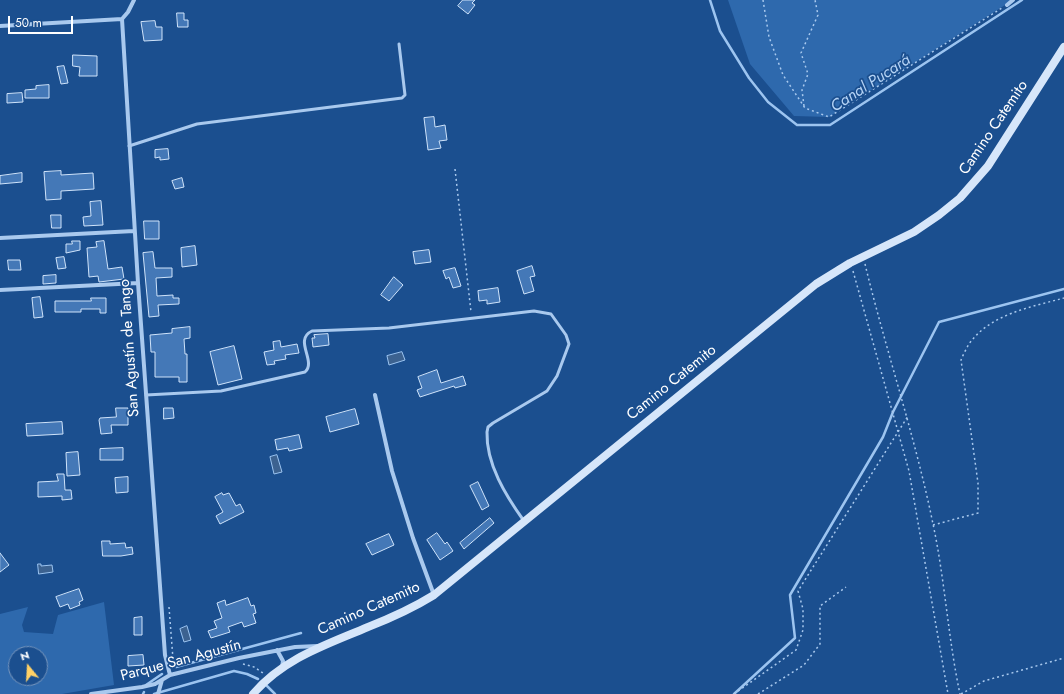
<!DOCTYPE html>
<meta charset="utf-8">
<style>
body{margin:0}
#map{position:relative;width:1064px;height:694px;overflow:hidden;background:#1b4f8f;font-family:Jost,sans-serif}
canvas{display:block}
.north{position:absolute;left:8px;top:646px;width:40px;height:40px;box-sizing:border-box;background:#1b4f8f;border:1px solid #7695bc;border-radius:50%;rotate:342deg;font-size:11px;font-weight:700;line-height:16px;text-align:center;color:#fff}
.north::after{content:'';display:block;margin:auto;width:14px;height:18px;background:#ffd166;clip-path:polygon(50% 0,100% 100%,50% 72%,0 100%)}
.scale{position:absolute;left:8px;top:16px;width:65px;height:18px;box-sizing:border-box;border:2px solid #fff;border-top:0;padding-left:5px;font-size:12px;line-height:14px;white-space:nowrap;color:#fff;-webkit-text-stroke:3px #1b4f8f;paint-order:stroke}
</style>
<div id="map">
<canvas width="1064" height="694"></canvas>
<div class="north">N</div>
<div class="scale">50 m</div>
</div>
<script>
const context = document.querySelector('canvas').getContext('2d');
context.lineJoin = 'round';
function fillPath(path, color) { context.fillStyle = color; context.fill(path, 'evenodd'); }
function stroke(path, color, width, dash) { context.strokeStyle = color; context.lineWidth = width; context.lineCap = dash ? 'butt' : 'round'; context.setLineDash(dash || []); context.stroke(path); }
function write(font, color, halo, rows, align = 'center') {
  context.font = font + ' Jost,sans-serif'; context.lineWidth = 3.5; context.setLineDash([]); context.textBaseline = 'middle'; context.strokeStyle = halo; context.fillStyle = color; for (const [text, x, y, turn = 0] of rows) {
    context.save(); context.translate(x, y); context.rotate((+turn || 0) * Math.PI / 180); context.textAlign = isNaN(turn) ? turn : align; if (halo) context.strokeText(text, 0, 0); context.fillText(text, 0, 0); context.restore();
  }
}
fillPath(new Path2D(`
 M728 0H1013L829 117 794 116 750 64Z
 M104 602 114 685 62 694H0V614L28 607 22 625 24 632 53 634 58 615ZM16 654H40V678H16Z`), '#2e69ad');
const water = new Path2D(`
 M402 352 405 360 389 365 387 356Z
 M277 455 282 472 274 474 270 457Z
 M38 564H41V566L52 565 53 572 39 574Z
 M187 626 191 640 184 642 180 629Z`);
fillPath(water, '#3c6290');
stroke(water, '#9cc4f0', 1);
stroke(new Path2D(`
 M710 0 720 31 749 78 768 102 797 125H830L1022 0
 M176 667 301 633
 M146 685 162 674
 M266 685 275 694
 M143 694 144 692
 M154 694 234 671 247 674 258 679
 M734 694 795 638 790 595 883 437 893 412 939 322 1064 289`), '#9cc4f0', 2.5);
const building = new Path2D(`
 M463 0H475L472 3 475 5 468 14 458 6Z
 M177 13H184V20H188V27H178Z
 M155 21 156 27H162V40L144 41 141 22Z
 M73 55 97 56V76H79L80 67 73 66Z
 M64 66 68 83 61 84 57 67Z
 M49 85V98H25V90L36 89V86Z
 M22 93 23 102 7 103V94Z
 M434 117 435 127 445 125 447 140 439 141 441 148 428 150 424 118Z
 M168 149 169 159 160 160V157L155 158V150Z
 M61 171V175L93 173 94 189 61 191V199L46 200 44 172Z
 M22 173V182L0 184V176Z
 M182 178 184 187 175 189 172 181Z
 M101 201 103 225 84 226 83 217 91 216 90 202Z
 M51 215H61V228H52Z
 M144 221H159V239H145Z
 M72 241H80V250L66 253V244H72Z
 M104 241 108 269 122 267 124 279 99 282 98 276 89 277 87 248 97 247 96 242Z
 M195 246 197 265 182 267 181 248Z
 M429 250 431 262 415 264 413 252Z
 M153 252 155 268H172V277L156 278 157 296 173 295V298H179V304L158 305 159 316 149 317 143 253Z
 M64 257 66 268 58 269 56 258Z
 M8 260H20L21 270H9Z
 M532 266 535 276 530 277 534 291 524 294 517 271Z
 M455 268 461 286 453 288 449 277 446 279 443 271Z
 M56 275V283L43 284V276Z
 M394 277 403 285 389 301 381 295Z
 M498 288 500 302 487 304V300L479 301 478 291Z
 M40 297 43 317 34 318 32 298Z
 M91 298H106V313H100V309H81V312H55V301H91Z
 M190 327V338L184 339 185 354H187V382H179V377H155V352H151L150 335 172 333V329Z
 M328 334 329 345 313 347 312 338H315L314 335Z
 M280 341 281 347 297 344 299 353 285 355 286 359 274 361 275 364 267 365 264 352 274 350 273 342Z
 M234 346 242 379 218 385 210 352Z
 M437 370 441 383 463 376 466 385 455 388 454 386 420 397 417 390 422 388 418 377Z
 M116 408H128V425H111L112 433 101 434 99 420 100 418 116 417Z
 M164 408H173L174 418 164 419Z
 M355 409 359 424 330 432 326 417Z
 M62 422 63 434 27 436 26 424Z
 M299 435 302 448 289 451 288 448 277 450 275 440Z
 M123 448V460H100V449Z
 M78 452 80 475 67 476 66 453Z
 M57 474H64L65 490H71L72 499 62 500V496L38 497V482L58 481Z
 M128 477V492L116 493 115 478Z
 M478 482 489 506 482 510 470 486Z
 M222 493 223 495 229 493 236 506 240 504 244 512 220 524 216 516 223 512 215 497Z
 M490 518 494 523 464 549 460 543Z
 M437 533 445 544 447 542 453 551 440 560 427 540Z
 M389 534 394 545 372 555 366 544Z
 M102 541H110V544L125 543 126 548 132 547 133 554 121 556H103Z
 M0 553 9 565 0 572Z
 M79 589 83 600 79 602 80 605 70 609 68 604 60 607 56 597Z
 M248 598 251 606 254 605 256 613 253 614 256 623 244 627 242 622 228 627 230 632 211 638 208 631 217 628 214 621 222 618 217 603 225 600 226 605Z
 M142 617V635H134V618Z
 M143 655 144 665 128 666V656Z`);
fillPath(building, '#4478b7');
stroke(building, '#cfe3fa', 1);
stroke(new Path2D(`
 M763 0 769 37 783 75 805 108 829 117 1002 8
 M804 106 802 90 808 74 801 53 818 15 815 0
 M455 169 471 312
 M865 264C886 351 915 436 933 524 945 580 948 638 960 694
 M853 271 909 471 948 694
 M933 525 978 513V483L961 360C963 355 966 349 969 344 990 314 1031 307 1064 298
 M169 607 173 659
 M243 664 254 667 263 673
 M734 694 796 650 803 630V609L798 591 908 416
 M758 694 804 665 820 644V606L846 587
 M961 694 984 681 1064 658`), '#a9c9ee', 1.5, [2, 3]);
stroke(new Path2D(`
 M129 146 197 124 402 98 405 95 399 44
 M146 395 221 391 305 372C317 361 293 340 312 331L389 328 534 311 551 314 566 335 569 344 557 376 547 391 493 423 488 427 487 432C486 464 506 496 524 521`), '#a9c9ee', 3);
stroke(new Path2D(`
 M1007 5 1013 0
 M122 19 138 283 165 655 170 675
 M122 19 128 12 134 0
 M0 26 122 19
 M0 238 134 231
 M0 290 138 283
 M375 395 392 471 413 538 434 595
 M277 650 283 661 282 667
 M91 694 142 687 155 684 170 675 239 658 295 647 318 646
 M158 694 162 680`), '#a9c9ee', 4);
stroke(new Path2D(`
 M253 694C284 658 326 645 368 627 391 618 413 608 434 595L816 284 850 263 914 232 939 215 960 198 988 166 1064 47`), '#d6e6fa', 8);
write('15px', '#fff', '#1b4f8f', [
 ["Camino Catemito",994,128,-56],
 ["San Agustín de Tango",130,348,-94],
 ["Camino Catemito",672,383,-39],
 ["Camino Catemito",369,609,-24],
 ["Parque San Agustín",181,661,-15]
]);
write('italic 16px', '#b5d3f5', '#1b4f8f', [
 ["Canal Pucará",871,84,-33]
]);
</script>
